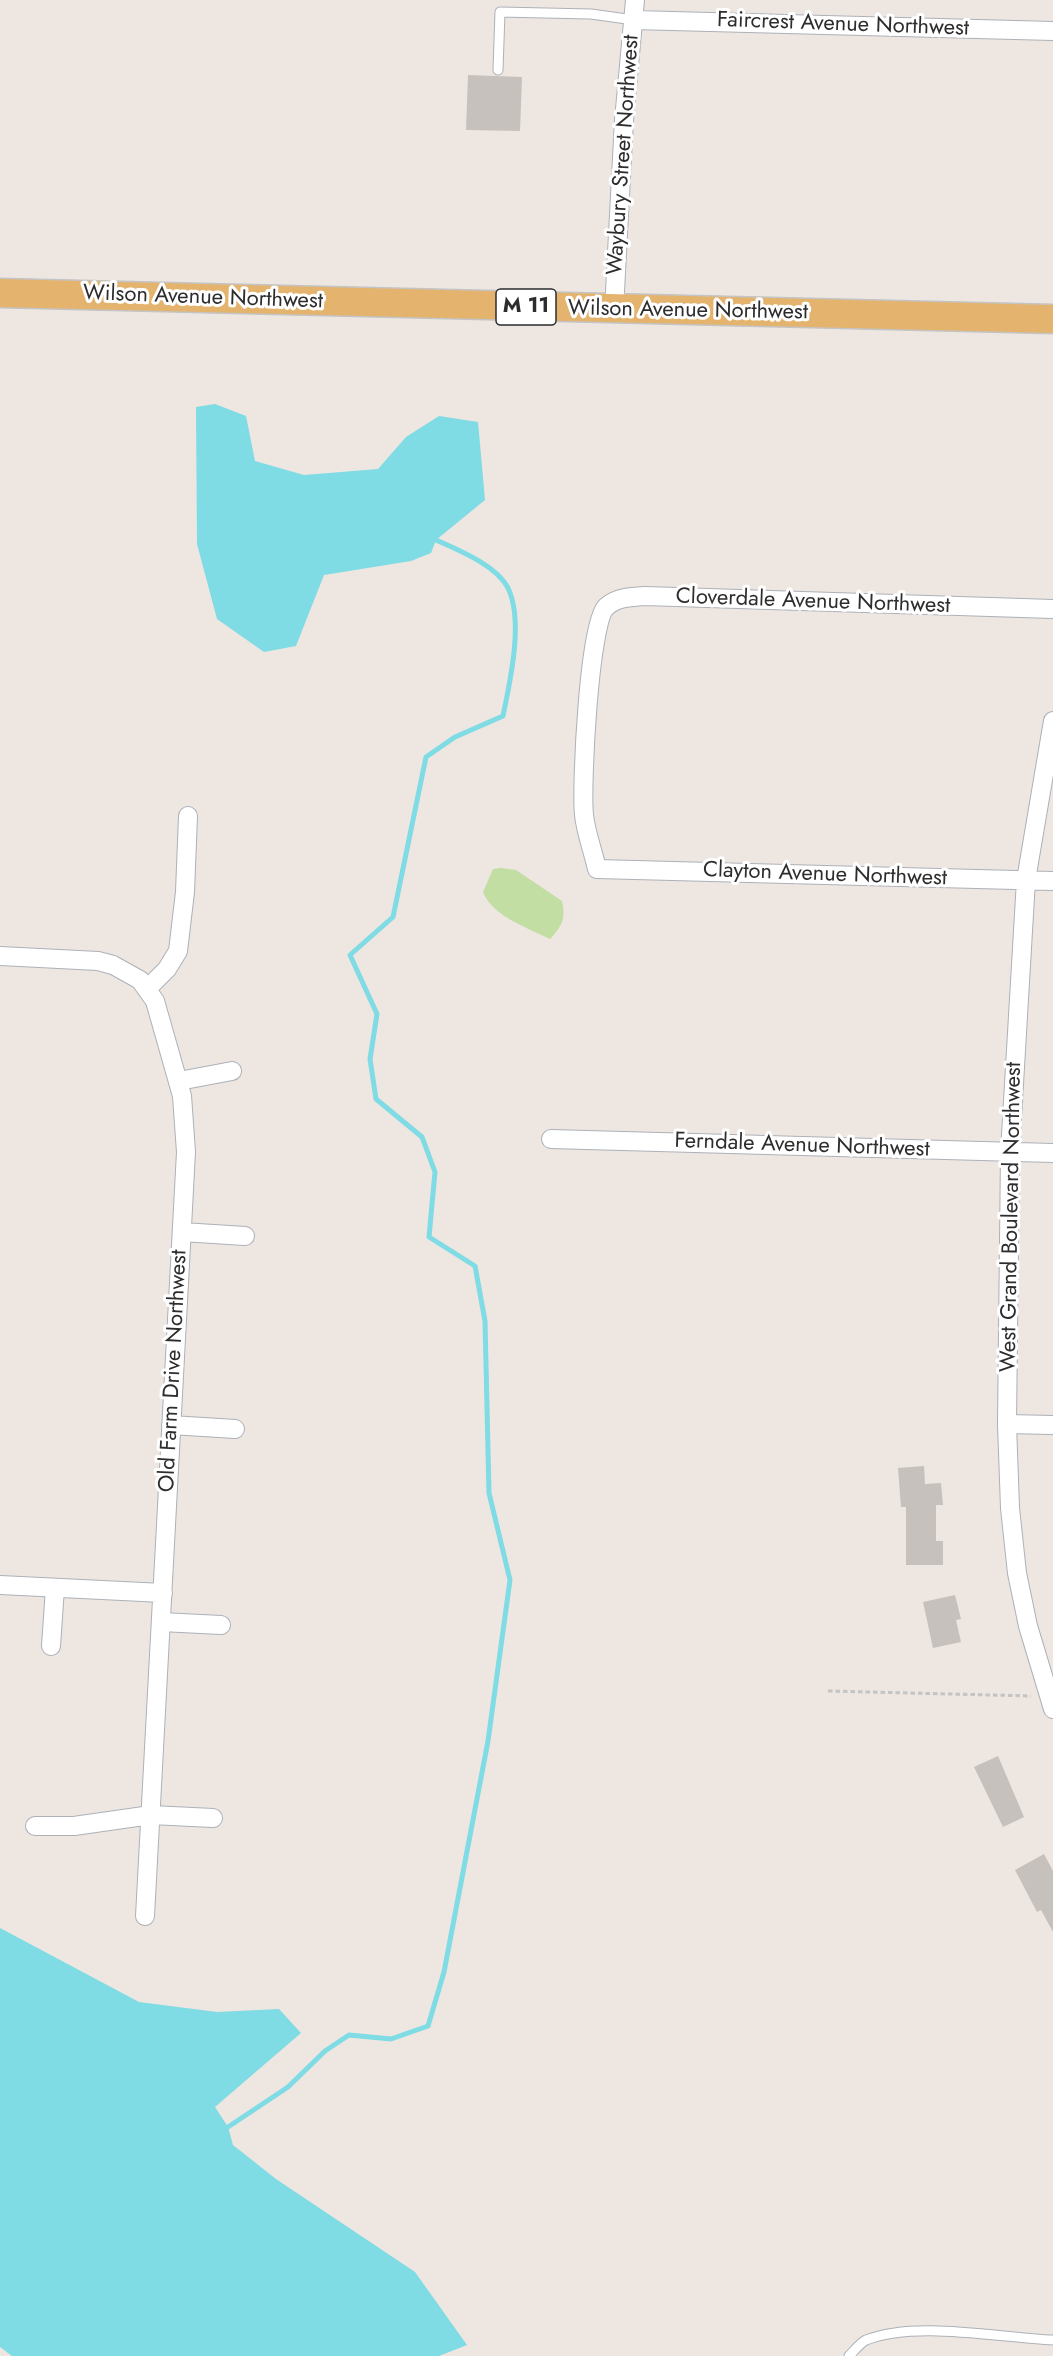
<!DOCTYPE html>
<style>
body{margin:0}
canvas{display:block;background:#ede6e1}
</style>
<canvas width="1053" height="2356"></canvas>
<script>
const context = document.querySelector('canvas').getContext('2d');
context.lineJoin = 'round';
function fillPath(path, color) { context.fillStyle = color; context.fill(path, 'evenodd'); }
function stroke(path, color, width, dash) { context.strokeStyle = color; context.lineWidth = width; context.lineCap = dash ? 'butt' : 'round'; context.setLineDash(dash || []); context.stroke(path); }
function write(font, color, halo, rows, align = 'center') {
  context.font = font + ' Jost,sans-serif'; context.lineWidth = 6; context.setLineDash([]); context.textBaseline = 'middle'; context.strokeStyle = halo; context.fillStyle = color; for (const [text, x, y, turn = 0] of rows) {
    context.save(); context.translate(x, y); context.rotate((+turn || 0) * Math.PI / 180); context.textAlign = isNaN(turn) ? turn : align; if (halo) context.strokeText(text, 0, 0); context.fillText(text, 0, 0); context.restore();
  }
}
fillPath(new Path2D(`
 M501 868 516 870 562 901C566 919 562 926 550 939 528 928 492 916 483 892L493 869Z`), '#c2dea3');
fillPath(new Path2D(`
 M215 404 246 416 255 461 304 475 378 469 406 437 439 416 478 422 485 500 436 540 431 553 411 561 324 575 296 646 264 652 217 619 197 544 196 407Z
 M0 1928 139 2002 217 2012 279 2009 301 2033 215 2107 228 2127 233 2145 276 2179 415 2272 467 2345 439 2356H12L0 2347Z`), '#7fdbe4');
stroke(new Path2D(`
 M228 2127 288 2087 325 2051 349 2035 391 2039 428 2026 444 1972 488 1741 510 1580 489 1493 485 1321 475 1266 429 1237 435 1172 422 1137 376 1099 370 1059 377 1014 350 955 393 917 426 757 455 737 503 716C510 681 524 621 508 588 496 565 458 550 436 540`), '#7fdbe4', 5);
fillPath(new Path2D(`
 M468 75 522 77 520 131 466 130Z
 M924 1466 925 1484 941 1483 943 1505H936V1541H943V1565H906V1507H901L898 1468Z
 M955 1595 961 1619 956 1620 961 1642 933 1648 923 1602Z
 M998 1756 1024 1817 1003 1827 974 1767Z
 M1044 1854 1053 1871V1932L1041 1910 1037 1912 1015 1870Z`), '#c6c1bc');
const service = new Path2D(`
 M498 70 500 12 591 14 634 20
 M849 2356C854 2351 860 2343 866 2340 917 2320 999 2338 1053 2340`);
const minor = new Path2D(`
 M634 20 1053 31
 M614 310 624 120 635 0
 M1053 609 645 596C631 597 617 597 606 607 589 623 581 786 584 815 586 833 593 851 597 869L1053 881
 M1053 721 1026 880 1010 1152 1007 1424 1010 1508 1017 1573 1028 1626 1053 1709
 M0 956 98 961 113 965 140 980 155 1001 182 1096 186 1152 145 1916
 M148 988 167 969 178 951 185 892 188 816
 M179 1081 232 1071
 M551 1139 1053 1153
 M182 1232 245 1236
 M1007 1424 1053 1425
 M171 1425 235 1429
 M0 1585 163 1593
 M161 1622 221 1625
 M51 1646 55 1588
 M35 1826H74L151 1815 213 1818`);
const primary = new Path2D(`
 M0 293 1053 319`);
stroke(service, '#adb1b8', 11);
stroke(minor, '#adb1b8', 20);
stroke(primary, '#c4c4c4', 31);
stroke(new Path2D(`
 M828 1691 1031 1696`), '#c4c4c4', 3, [4.5, 3]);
stroke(service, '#fff', 9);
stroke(minor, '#fff', 18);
stroke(primary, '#e4b46f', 28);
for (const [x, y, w] of [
 [526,307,60]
]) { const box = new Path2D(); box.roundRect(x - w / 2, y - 18, w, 36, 4.5); context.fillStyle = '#fff'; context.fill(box); stroke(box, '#2d2d2d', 1.5); }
write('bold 21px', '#2d2d2d', null, [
 ["M 11",526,307]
]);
write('22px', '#2d2d2d', '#fff', [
 ["Faircrest Avenue Northwest",843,25,2],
 ["Waybury Street Northwest",624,155,-86],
 ["Wilson Avenue Northwest",203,298,2],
 ["Wilson Avenue Northwest",688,311,1],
 ["Cloverdale Avenue Northwest",813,602,2],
 ["Clayton Avenue Northwest",825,875,2],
 ["Ferndale Avenue Northwest",802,1146,2],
 ["West Grand Boulevard Northwest",1012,1217,-89],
 ["Old Farm Drive Northwest",174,1371,-87]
]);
</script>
